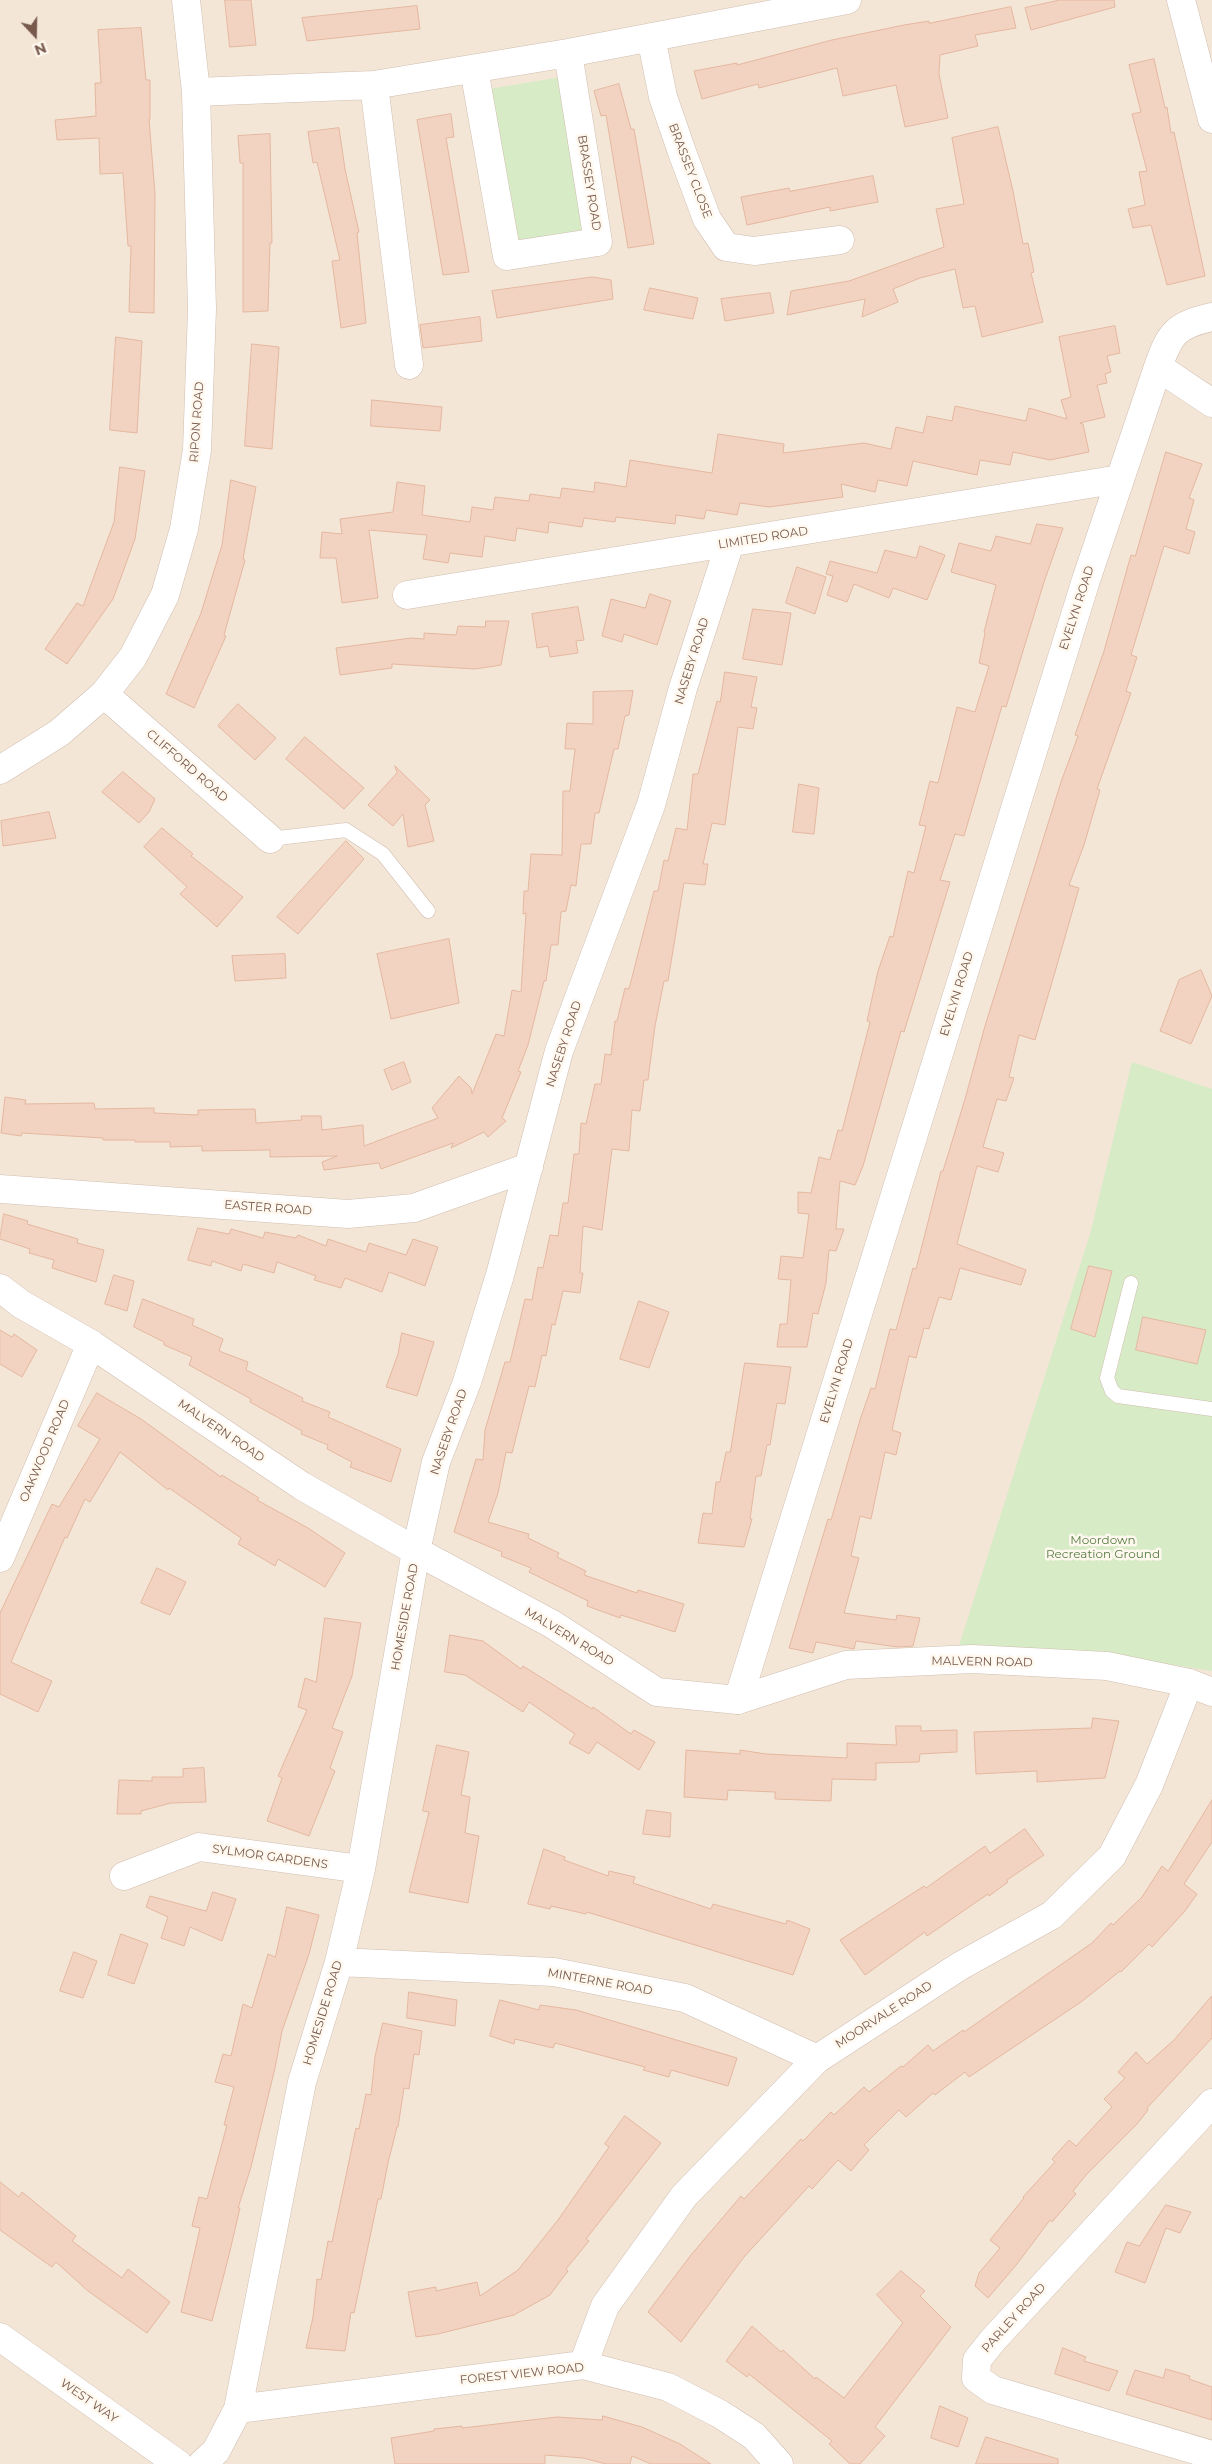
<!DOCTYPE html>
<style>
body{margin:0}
#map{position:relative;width:1212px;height:2464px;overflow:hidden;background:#fcf4e9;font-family:Montserrat,sans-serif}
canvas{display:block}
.north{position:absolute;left:10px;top:10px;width:50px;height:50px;-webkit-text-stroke:4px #fff8ef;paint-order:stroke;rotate:159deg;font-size:14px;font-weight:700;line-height:20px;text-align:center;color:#775a4c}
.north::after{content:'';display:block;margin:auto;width:18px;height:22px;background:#775a4c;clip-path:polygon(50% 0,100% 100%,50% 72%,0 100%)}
</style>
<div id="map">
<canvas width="1212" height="2464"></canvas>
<div class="north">N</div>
</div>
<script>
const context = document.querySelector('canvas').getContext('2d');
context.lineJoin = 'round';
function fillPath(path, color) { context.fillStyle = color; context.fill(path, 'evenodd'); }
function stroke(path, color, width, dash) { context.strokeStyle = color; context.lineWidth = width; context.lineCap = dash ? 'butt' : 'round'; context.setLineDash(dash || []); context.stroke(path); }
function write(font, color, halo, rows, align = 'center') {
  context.font = font + ' Montserrat,sans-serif'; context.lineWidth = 5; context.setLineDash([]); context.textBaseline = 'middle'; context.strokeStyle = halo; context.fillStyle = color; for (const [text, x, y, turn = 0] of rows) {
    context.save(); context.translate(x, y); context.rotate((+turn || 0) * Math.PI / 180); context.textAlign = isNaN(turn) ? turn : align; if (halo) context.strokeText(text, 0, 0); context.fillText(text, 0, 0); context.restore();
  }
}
fillPath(new Path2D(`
 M0 0H1212V2464H0Z`), '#f4e6d7');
fillPath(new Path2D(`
 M567 76 584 231 514 243 489 89Z
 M1132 1062 1212 1089V1671L1124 1657 958 1649 1090 1234Z`), '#d6ebc6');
const building = new Path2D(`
 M225 0H251L256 45 230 47Z
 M1060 0H1114L1115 7 1031 30 1025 8Z
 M417 6 420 29 307 41 302 18Z
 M1011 7 1016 28 975 35 978 46 940 55 939 74 948 118 905 127 896 85 843 96 837 68 759 88 758 84 702 99 694 71 737 63V65L832 40 904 25 929 21V23Z
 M141 28 146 80H150V119H149L155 194 154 313 129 312 131 246H128L123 173 100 174 99 138 57 140 55 120 96 116 95 83H101L98 30Z
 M1154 59 1165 108 1167 107 1171 133 1174 132 1205 276 1167 285 1151 225 1133 228 1128 209 1145 205 1139 172 1147 171 1132 114 1141 112 1129 65Z
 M619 84 631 129H634L654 244 628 248 606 115 601 116 594 91Z
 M451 114 454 137 446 138 469 272 443 275 417 120Z
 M998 127 1013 191 1023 244 1028 243 1034 272 1031 273 1043 322 982 337 975 306 963 308 955 269 920 278 893 289 898 302 862 317 865 299 787 315 791 291 849 281 944 247 936 209 964 204 952 138Z
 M339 128 345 169 359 232 357 233 366 323 341 328 332 261 340 260 317 162 313 163 308 132Z
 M270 134 272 243H270L268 311 243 312V163H240L238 136Z
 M873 176 878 202 830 211V207L747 225 741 197 789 188 790 191Z
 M593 277 611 280 613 299 497 318 492 291Z
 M650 288 698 298 693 319 644 310Z
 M770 293 774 313 725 321 721 299Z
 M480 317 482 341 423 348 420 325Z
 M1115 326 1120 353 1107 356 1111 372 1105 374 1107 383 1097 385 1105 417 1080 423 1083 424 1089 452 1050 460 1013 452 1010 465 980 460 977 475 913 461 907 486 878 480 875 492 841 484 843 497 769 507 740 503 737 515 706 510 704 519 676 515 675 524 616 517 615 522 584 518 582 527 549 522 548 533 517 528 515 541 485 536 482 557 450 553 448 563 423 559 427 535 369 530 378 598 342 603 336 558H320L322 532 342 534 340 519 393 512 397 482 425 486 422 515 470 522 472 507 493 510 495 497 529 501 530 494 560 498 562 488 594 492 595 482 626 487 630 460 712 473 718 434 784 444 783 453 864 443 891 449 896 427 923 433 927 416 952 421 955 406 1026 421 1029 408 1067 419 1061 400 1071 397 1059 337Z
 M116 337 142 341 137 433 110 430Z
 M252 344 279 347 272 449 245 446Z
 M372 400 442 407 440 431 371 426Z
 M1166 452 1202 464 1189 498 1194 500 1186 529 1195 532 1189 554 1164 546 1131 655 1137 657 1126 691 1131 693 1097 789 1100 790 1084 845 1069 885 1079 888 1055 972 1035 1040 1019 1035 1009 1077 1014 1078 1006 1101 997 1099 983 1147 1004 1153 998 1172 977 1166 957 1244 1026 1270 1021 1285 960 1268 951 1300 939 1297 929 1329 924 1328 916 1358 909 1356 892 1430 901 1433 896 1455 885 1452 871 1519 860 1516 851 1556 859 1558 844 1613 896 1620 897 1615 920 1618 913 1646 897 1647 856 1641 854 1649 816 1642 813 1653 789 1648 828 1519 831 1520 860 1420 871 1388 875 1389 890 1329 896 1330 913 1268 916 1269 941 1171H943L965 1099 985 1026 1061 782 1078 736 1075 735 1104 651 1131 555 1135 556Z
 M120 467 145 471 135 539 113 599 67 664 45 649 77 603 83 606 114 522Z
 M231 480 256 487 243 559 245 560 224 635 226 636 194 708 166 694 201 613 222 545Z
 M1037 524 1063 528 1044 582 1006 707 1002 706 964 836 955 834 940 880 950 882 904 1032 901 1031 863 1166 855 1185 840 1181 836 1229H844L836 1251 829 1250 826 1283 818 1314 813 1313 807 1347H777L780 1324H787L791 1280 778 1279 781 1256 803 1258 809 1214 798 1213V1192L811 1193 819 1157 830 1160 838 1130 842 1131 870 1022 867 1021 878 971 890 936 893 937 908 871 914 873 926 826 919 825 930 781 938 783 957 707 975 712 989 666 979 663 985 633 984 632 996 585 951 572 959 543 991 551 996 536 1030 544Z
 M920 546 945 555 927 600 893 588 889 598 854 584 847 602 827 595 833 576 826 574 830 561 877 573 885 550 916 558Z
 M797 567 826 577 815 614 786 603Z
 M650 594 671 601 657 645 624 634 622 642 602 636 611 599 645 608Z
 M578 607 584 640 576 641 578 653 550 657 548 646 537 648 532 614Z
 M753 609 791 613 782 665 743 659Z
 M486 621H509L501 665 475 669 392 664V668L340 675 336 648 411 638 424 639V633L456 635 458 626 485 627Z
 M725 672 757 677 751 707 757 708 753 729 738 727 725 825 712 823 703 864H708L705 885 684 883 668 981H664L655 1026 648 1080H644L640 1111 632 1110 629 1151 612 1149 602 1230 583 1226 580 1273H583L580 1293 563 1291 555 1325 552 1324 546 1356 542 1355 535 1387 529 1386 512 1453 506 1452 498 1493 488 1522 529 1534 528 1538 559 1553 557 1557 586 1571 584 1575 637 1593 638 1590 684 1604 675 1632 621 1615 620 1618 587 1606 588 1601 529 1572 531 1568 501 1556 502 1552 454 1532 476 1459 483 1460 485 1430 505 1362H510L525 1299 532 1300 538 1267 543 1268 550 1235 558 1236 563 1203H568L574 1154H579L581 1123 586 1124 595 1084H601L605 1054 611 1055 615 1021H617L625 988 629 989 654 891H658L664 860 668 861 676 828 687 830 693 774H698L717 701 720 702Z
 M633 691 629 715 625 716 618 749H614L599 813H595L591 844H581L576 886 571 885 566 911 561 912 558 945H551L546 981H544L528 1045 518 1071 521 1072 502 1118 506 1121 488 1137 484 1132 451 1148 453 1143 381 1169 379 1163 324 1170 322 1162 337 1156 270 1157V1150L202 1151V1146L170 1147V1142H135V1140H103V1138L22 1133 21 1136 1 1133 5 1097 26 1100 25 1104 94 1103 95 1109 154 1108V1113L198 1115V1110L255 1109 256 1123 302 1120 301 1116H321L322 1130 363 1125 364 1146 438 1118 432 1108 459 1076 471 1088 472 1094 496 1034 504 1036 512 990 521 992 526 913 523 914 524 891H528L531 854 562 855 563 791H570L575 749H565L567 723 593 724V692Z
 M238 704 276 738 255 760 218 726Z
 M305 737 364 788 344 809 286 759Z
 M395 766 430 800 425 805 434 841 408 847 403 814 393 826 368 805 397 773Z
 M123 772 155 799 149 812 139 823 102 792Z
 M799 784 819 788 814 834 793 832Z
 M49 812 56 838 3 846 1 821Z
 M162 828 193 854 191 856 243 897 217 927 180 894 187 887 144 847Z
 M346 841 364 859 298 934 277 917Z
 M449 939 459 1003 391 1019 377 954Z
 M285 954 286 978 235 981 232 956Z
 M1201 970 1212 996 1191 1044 1160 1031 1179 980Z
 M404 1062 411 1082 392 1090 384 1070Z
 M4 1214 28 1221 27 1224 78 1239 77 1243 104 1250 96 1282 52 1268 54 1260 29 1253 30 1249 0 1239Z
 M198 1228 229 1234 231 1229 263 1238 265 1232 296 1238 298 1235 326 1246 328 1239 366 1252 369 1243 406 1255 413 1239 438 1247 425 1286 389 1272 382 1292 345 1278 341 1288 314 1280 316 1276 277 1262 274 1273 243 1264 241 1271 212 1261 211 1266 188 1260Z
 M1089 1266 1112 1271 1095 1337 1071 1329Z
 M114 1275 134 1281 127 1311 105 1304Z
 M143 1299 194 1319 192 1325 223 1339 219 1351 248 1362 246 1370 303 1398 302 1401 330 1412 328 1417 401 1449 391 1482 350 1467 352 1462 327 1449 328 1445 301 1434 302 1431 250 1402 251 1399 189 1365 192 1357 164 1345V1342L134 1327Z
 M639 1301 669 1312 649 1368 620 1359Z
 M1143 1317 1206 1330 1197 1364 1136 1350Z
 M0 1330 12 1337 14 1334 37 1350 22 1377 0 1364Z
 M402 1333 434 1342 417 1396 386 1387 398 1354Z
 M745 1363 791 1367 785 1404 777 1403 770 1445H767L761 1476H756L750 1519H752L744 1547 698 1543 703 1513 712 1514 716 1482H720L726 1452H730Z
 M97 1393 141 1419 221 1477 222 1475 259 1498 257 1500 308 1528 345 1553 325 1587 278 1559 275 1566 238 1544 241 1538 169 1488 168 1490 120 1452 90 1502 85 1499 67 1538 65 1537 11 1662 52 1681 38 1712 0 1694V1613L52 1504 59 1507 100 1439 78 1426Z
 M157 1568 186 1582 170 1615 141 1603Z
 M325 1618 361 1623 352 1676 332 1728 343 1732 330 1768 335 1771 309 1836 267 1821 282 1778 278 1776 307 1710 298 1707 305 1678 316 1682Z
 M450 1635 483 1641 521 1669 523 1666 592 1709 593 1707 631 1734 634 1730 655 1742 639 1770 597 1742 589 1754 569 1743 575 1734 529 1702 523 1712 465 1675 445 1672Z
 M1093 1718 1119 1721 1105 1778 1037 1782V1771L976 1774 974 1732 1091 1728Z
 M896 1726H921V1731L957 1730V1752L920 1754 919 1762 876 1763V1780L832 1779 831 1801 775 1799V1792L728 1790 727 1800 684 1797 686 1750 740 1754V1750L766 1754 847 1758V1743L896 1745Z
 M437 1745 469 1752 461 1795 470 1797 465 1833 479 1836 468 1903 409 1892 429 1812 423 1811Z
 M204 1768 206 1802 171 1803 141 1811V1814H117L119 1780 152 1781V1777H183V1769Z
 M1212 1800V1842L1184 1884 1197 1894 1185 1911 1152 1947 1149 1944 1121 1972 1120 1971 1081 2002 969 2077 965 2072 935 2095 933 2093 906 2117 899 2110 864 2145 869 2150 851 2171 838 2160 812 2189 809 2186 744 2257 681 2342 648 2312 691 2255 741 2196 744 2199 801 2139 803 2141 831 2112 834 2115 864 2087 869 2092 901 2066 903 2067 928 2045 933 2051 963 2030 964 2032 1092 1943 1111 1923 1113 1925 1142 1897 1162 1866 1168 1871Z
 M647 1810 671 1813 670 1837 643 1834Z
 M1025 1829 1044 1855 1007 1880 1008 1882 989 1896 988 1894 927 1936 925 1932 865 1975 840 1940 924 1886 926 1888 985 1846 990 1853Z
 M544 1849 565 1857 564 1860 608 1876 609 1871 635 1877 633 1883 711 1909 713 1904 786 1924 787 1920 810 1929 793 1975 587 1912 586 1914 551 1906 550 1909 528 1904Z
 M213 1892 236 1899 222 1941 190 1927 184 1946 161 1938 168 1917 146 1907 150 1896 206 1911Z
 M287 1907 319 1915 309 1954 282 2031 275 2068 251 2167 238 2208H240L229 2255 212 2321 181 2312 200 2228 192 2226 199 2197 207 2199 227 2125H224L234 2087 215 2082 223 2054 231 2056 243 2004 252 2008 268 1954 275 1957Z
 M121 1934 148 1944 134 1984 108 1975Z
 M74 1952 97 1961 83 1998 60 1991Z
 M409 1992 457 2000 455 2026 407 2018Z
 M1212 1996V2038L1147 2108 1148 2110 1137 2124 1086 2175 1073 2191 1076 2194 1052 2222 1050 2220 1017 2264 988 2298 975 2286 979 2273 1000 2248 990 2240 1024 2198 1023 2197 1055 2162 1052 2159 1069 2140 1076 2146 1112 2107 1104 2099 1125 2078 1118 2072 1136 2052 1147 2064 1174 2040Z
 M500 2000 539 2010 540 2005 576 2010 737 2058 728 2086 671 2070 669 2077 643 2070 645 2067 555 2043 553 2048 515 2039 514 2044 490 2036Z
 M383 2023 422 2031 419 2055 414 2054 409 2089 404 2088 398 2127H397L388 2163 381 2199H378L354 2313 351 2312 345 2351 306 2348 313 2317 317 2279 321 2280 328 2241 332 2242 356 2128 359 2129 366 2094 371 2095 375 2057Z
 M625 2116 661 2143 586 2239 589 2241 566 2269 568 2271 550 2295 514 2315 438 2334 416 2337 408 2292 436 2287V2291L477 2282 480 2296 518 2270 558 2220 609 2147 605 2144Z
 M0 2182 19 2197 22 2192 76 2236 72 2241 122 2278 128 2269 170 2302 147 2333 88 2291 56 2262 52 2267 0 2230Z
 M1166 2205 1191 2212 1180 2233 1166 2228 1145 2283 1115 2272 1127 2242 1139 2246Z
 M901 2271 925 2291 920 2296 951 2327 875 2427 885 2436 860 2464H850L829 2444 832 2441 749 2374 747 2377 726 2361 752 2326 781 2352 783 2350 815 2379 816 2377 844 2398 903 2323 877 2295Z
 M1063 2348 1086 2357 1084 2361 1118 2371 1109 2391 1055 2374Z
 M1166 2369 1190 2376 1189 2379 1212 2387V2420L1126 2394 1135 2370 1163 2378Z
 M940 2406 968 2418 958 2447 931 2438Z
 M603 2416 642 2427 680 2444 711 2464H651L632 2456 630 2464H606L583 2458 545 2455V2464H395L391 2438 434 2431V2429L462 2426V2428L557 2417 602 2420Z
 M986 2437 1058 2459V2464H976Z`);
fillPath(building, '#f2d2c0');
stroke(building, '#e5b8a0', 1);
const service = new Path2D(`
 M270 839 346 830 383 854 428 911
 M1131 1283 1107 1378 1112 1391 1118 1396 1212 1409`);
const minor = new Path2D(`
 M1181 0 1212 119
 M651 37 663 97 682 152 707 219 726 247 754 251 840 240
 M474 69 507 256 598 242 568 53
 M374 85 409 365
 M196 92 374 85 568 53 847 0
 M1158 367 1212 403
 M407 595 1120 479
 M104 694 270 839
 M0 770 59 733 104 694 133 657 165 595 184 529 197 450 202 309 196 92 186 0
 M0 1189 348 1214 414 1208 529 1167
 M0 1558 91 1344
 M738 1700 1086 580 1158 367C1170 333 1176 325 1212 317
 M124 1876 199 1847 361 1869
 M339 1962 554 1972 685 1998 817 2059
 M1212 2103 993 2340 977 2360 976 2378 993 2390 1212 2455
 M583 2365 605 2306 684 2196 817 2059 960 1966 1052 1915 1112 1856 1149 1785 1189 1683
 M238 2409 583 2365 668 2387 720 2414 754 2436 779 2464
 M202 2464 216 2451 238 2409 302 2082 339 1962 361 1869 416 1551 436 1462 467 1382 500 1275 559 1051 651 805 683 688 730 543`);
const tertiary = new Path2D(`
 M0 1288 21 1304 91 1344 302 1486 416 1551 552 1624 657 1692 738 1700 846 1665 972 1659 1107 1666 1189 1683 1212 1692
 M0 2337 178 2464`);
stroke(service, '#d1beb0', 15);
stroke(minor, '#d1beb0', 29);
stroke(tertiary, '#d1beb0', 29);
stroke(service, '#fff', 14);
stroke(minor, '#fff', 28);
stroke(tertiary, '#fff', 28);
write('12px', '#775a4c', '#fff8ef', [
 ["BRASSEY CLOSE",690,171,69],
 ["BRASSEY ROAD",589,183,81],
 ["RIPON ROAD",197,422,-86],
 ["LIMITED ROAD",763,538,-9],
 ["EVELYN ROAD",1077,608,-72],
 ["NASEBY ROAD",692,661,-73],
 ["CLIFFORD ROAD",187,766,41],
 ["EVELYN ROAD",957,994,-73],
 ["NASEBY ROAD",564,1044,-72],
 ["EASTER ROAD",268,1208,4],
 ["EVELYN ROAD",837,1381,-73],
 ["MALVERN ROAD",221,1431,34],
 ["NASEBY ROAD",449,1432,-71],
 ["OAKWOOD ROAD",45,1451,-67],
 ["HOMESIDE ROAD",405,1617,-80],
 ["MALVERN ROAD",569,1637,31],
 ["MALVERN ROAD",982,1662,1],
 ["SYLMOR GARDENS",270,1857,8],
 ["MINTERNE ROAD",600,1982,10],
 ["HOMESIDE ROAD",323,2013,-73],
 ["MOORVALE ROAD",884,2015,-33],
 ["PARLEY ROAD",1014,2318,-48],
 ["FOREST VIEW ROAD",522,2374,-6],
 ["WEST WAY",89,2401,35]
]);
write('12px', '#567d43', '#fff8ef', [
 ["Moordown",1103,1540],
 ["Recreation Ground",1103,1554]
]);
</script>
